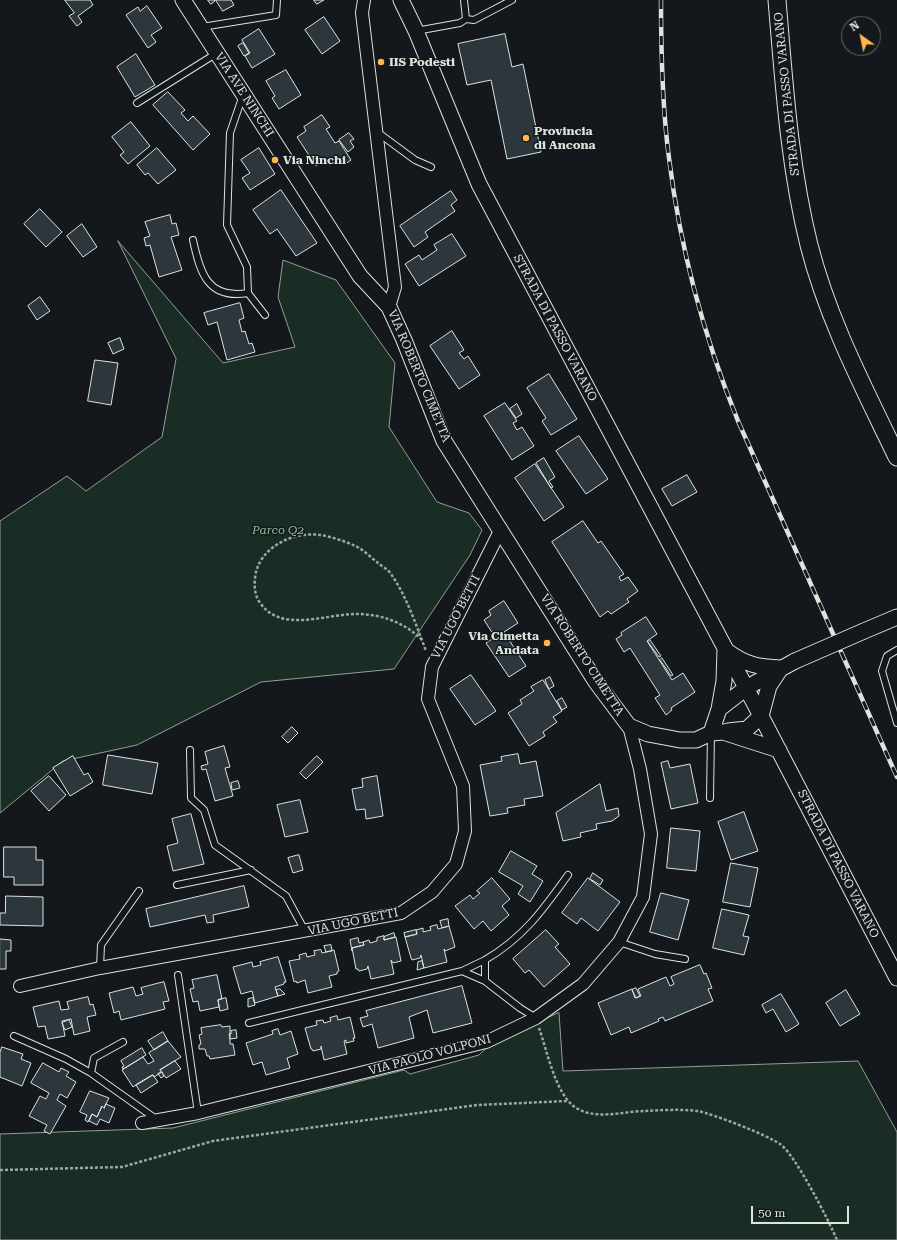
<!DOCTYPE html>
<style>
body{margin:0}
#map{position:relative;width:897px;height:1240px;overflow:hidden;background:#14181c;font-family:"Roboto Serif",serif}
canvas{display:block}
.north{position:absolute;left:841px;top:16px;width:40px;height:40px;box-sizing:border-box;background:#14181c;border:1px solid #626a69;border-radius:50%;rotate:327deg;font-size:11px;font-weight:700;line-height:16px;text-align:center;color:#d8e6dc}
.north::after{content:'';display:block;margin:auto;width:14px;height:18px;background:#ffb74d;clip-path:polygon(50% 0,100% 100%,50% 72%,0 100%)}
.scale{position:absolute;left:751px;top:1206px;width:98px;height:18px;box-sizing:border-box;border:2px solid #d8e6dc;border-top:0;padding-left:5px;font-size:12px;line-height:14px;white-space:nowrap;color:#d8e6dc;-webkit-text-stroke:3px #14181c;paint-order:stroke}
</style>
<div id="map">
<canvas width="897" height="1240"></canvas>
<div class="north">N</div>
<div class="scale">50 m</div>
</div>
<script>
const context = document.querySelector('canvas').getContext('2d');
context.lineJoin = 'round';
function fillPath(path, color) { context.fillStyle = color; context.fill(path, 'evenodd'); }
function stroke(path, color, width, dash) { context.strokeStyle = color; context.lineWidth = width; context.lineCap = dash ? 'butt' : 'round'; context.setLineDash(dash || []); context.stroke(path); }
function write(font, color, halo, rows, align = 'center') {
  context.font = font + ' "Roboto Serif",serif'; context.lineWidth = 3; context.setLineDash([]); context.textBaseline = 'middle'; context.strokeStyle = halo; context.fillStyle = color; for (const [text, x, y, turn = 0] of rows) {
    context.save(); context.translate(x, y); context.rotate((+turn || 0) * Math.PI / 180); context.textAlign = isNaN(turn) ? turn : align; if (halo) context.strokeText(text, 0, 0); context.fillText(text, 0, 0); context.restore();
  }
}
const green = new Path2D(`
 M118 241 223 363 295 347 278 297 283 260 336 280 395 363 389 427 437 502 469 513 482 530 470 555 394 669 261 682 137 745 63 761 0 813V521L67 476 86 491 162 437 176 359Z
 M559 1013 563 1071 858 1061 897 1132V1240H0V1134L173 1128 404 1070 410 1074 479 1055 494 1041Z`);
fillPath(green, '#1a2d24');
stroke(green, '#939e99', 1);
const building = new Path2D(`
 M65 0H90L93 5 78 16 82 22 77 26 69 16 74 13Z
 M208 0H214L215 1 211 4Z
 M216 0H231L234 5 223 11Z
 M314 0H324L317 4Z
 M147 6 162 28 151 35 156 42 148 48 126 15 138 7 140 11Z
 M324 17 340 41 322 54 305 30Z
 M259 29 275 54 252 68 245 56 250 53 242 40Z
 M505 34 512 67 523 64 541 152 507 159 491 80 467 85 458 44Z
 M243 43 249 53 244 56 238 46Z
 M136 54 155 85 135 97 117 67Z
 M286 70 301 95 279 109 272 98 275 96 266 81Z
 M168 92 185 110 181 113 188 121 193 116 210 134 193 150 153 105Z
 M322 115 330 127 326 129 335 143 339 141 351 160 344 165 340 158 329 165 325 160 316 166 297 137 306 131 304 127Z
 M131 122 150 146 128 164 120 155 124 152 112 137Z
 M349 133 354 139 350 141 354 147 348 152 339 140Z
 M157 148 176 170 158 184 148 173 145 175 137 165Z
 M259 148 275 174 250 190 242 178 250 173 241 160Z
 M281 190 317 243 296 256 277 229 270 234 253 210Z
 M451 191 457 200 451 205 455 211 425 232 428 237 414 247 400 226Z
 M40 209 62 232 46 247 24 224Z
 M170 215 172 224 176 223 179 235 171 237 182 270 159 277 150 245 146 246 144 238 150 236 145 222Z
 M82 224 97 247 83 257 67 236Z
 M452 234 466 256 419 286 405 264 419 255 422 260 437 250 434 245Z
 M40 297 50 311 37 320 28 306Z
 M240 303 244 318 239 320 242 332 245 331 249 344 252 343 255 352 227 360 217 322 208 325 204 313Z
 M452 331 464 350 459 353 464 359 468 356 480 375 459 389 430 346Z
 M120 338 124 349 113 354 108 343Z
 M95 360 118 363 111 405 88 401Z
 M549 374 577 419 551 435 542 421 546 418 527 388Z
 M505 403 517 421 513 423 517 430 522 427 534 446 512 460 484 416Z
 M517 404 522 414 516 418 510 409Z
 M579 436 608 479 586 494 556 451Z
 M544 458 555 477 549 481 553 487 551 488 536 463Z
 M535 464 564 507 544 521 515 478Z
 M687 475 697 492 672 506 662 489Z
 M583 521 598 543 601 541 624 574 619 577 621 581 628 577 638 591 627 599 629 602 611 614 608 611 600 617 552 542Z
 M504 601 518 623 504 632 526 666 509 677 486 643 495 637 484 620 491 615 489 611Z
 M646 617 657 634 647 641 672 680 683 673 695 692 671 708 672 710 666 715 655 698 660 695 630 648 624 652 616 639 622 635 621 633Z
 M650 640 661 656 659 657 648 642Z
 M662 658 673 675 671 676 660 660Z
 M471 675 496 711 475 725 450 689Z
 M550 677 554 686 549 689 545 680Z
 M543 680 562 711 553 717 557 722 543 732 545 736 529 746 508 713 522 704 520 700 534 691 531 687Z
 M562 698 567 707 562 710 557 701Z
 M292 727 298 733 288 743 282 737Z
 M224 746 230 767 225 768 233 796 215 801 206 769 202 770 201 766 208 764 205 752Z
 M518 754 520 764 536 761 543 796 524 799 525 805 507 808 508 813 490 816 480 765 502 761 501 757Z
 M108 755 158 763 152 794 103 785Z
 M73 756 84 775 88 773 93 782 70 796 53 768Z
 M317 756 323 762 306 779 300 773Z
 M668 761 670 768 690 764 698 803 671 809 661 763Z
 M49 776 66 795 49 811 31 791Z
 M377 776 383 816 366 819 365 809 356 810 352 789 363 787 362 779Z
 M238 781 240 788 232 790 231 783Z
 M600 784 606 811 618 808 619 816 612 821 596 824 597 829 580 833 581 837 563 841 556 813Z
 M300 800 308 832 285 837 277 805Z
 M744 812 758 851 731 860 718 822Z
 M191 814 204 864 173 871 167 846 178 843 172 819Z
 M671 828 700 831 696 871 667 868Z
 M4 847H36V860H43V885H14V877H4Z
 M511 851 537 866 532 874 543 881 530 902 518 894 523 886 499 872Z
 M299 855 303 870 293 873 288 858Z
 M731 863 758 868 750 907 723 902Z
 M593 873 603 880 600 885 590 879Z
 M492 878 510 899 502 906 509 915 491 931 483 921 474 929 455 906 470 895 473 899 480 893 477 891Z
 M588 878 620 902 598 931 581 918 577 924 562 913Z
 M244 886 249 907 213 915 214 922 207 923 205 915 150 927 146 909Z
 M661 893 689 900 678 940 650 932Z
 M6 896 43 897V926L0 925V913H5Z
 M722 909 749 915 743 936 749 937 744 955 713 948Z
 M448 919 449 926 442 928 440 921Z
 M437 925 438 929 449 926 455 947 445 951 444 949 447 962 424 968 421 955 420 958 412 960 411 958 405 937 417 934 416 930 423 928V932L431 930 430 927Z
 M416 930 417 934 405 937 404 933Z
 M546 930 559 944 555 947 570 964 544 987 529 970 525 973 513 959Z
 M394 933 395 937 384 940V937Z
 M384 936V940L396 937 401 961 393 963 391 960 394 974 371 979 368 966 367 969 359 971 358 969H356L352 948 364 945 363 942 369 940 370 943 377 941V938Z
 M358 938 359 943 363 942 364 945 352 948V951L350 940Z
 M0 939 11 940V951H6V969H0Z
 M331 945 332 951 326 952 324 946Z
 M321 950 322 953 334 950 339 971 337 972V974L329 976 332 987 308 993 305 980 297 983 296 981 294 982 289 961 300 959 299 955 306 953 307 957 315 955 314 951Z
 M278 957 286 982H284V984L275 987 278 996 255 1003 252 991 241 994 233 967 252 962 253 967 261 965 260 962Z
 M422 961 424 968 417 970 418 962Z
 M700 965 704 974 706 973 712 988 708 989 713 1001 665 1021 663 1017 658 1019 659 1021 631 1033 629 1027 611 1035 598 1003 632 989 635 998 641 996 638 989 666 977 670 986 674 984 671 977Z
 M217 975 222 999 218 1000 219 1007 200 1011 198 1001 193 1002 190 989 194 988 192 980Z
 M164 982 169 1001 163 1002 165 1009 121 1020 119 1011 114 1013 109 993 133 987 136 996 143 994 141 988Z
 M462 986 472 1023 433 1033 427 1010 409 1017 414 1038 378 1048 372 1024 363 1027 360 1018 368 1016 366 1011Z
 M636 988 640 996 636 998 632 990Z
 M280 989 285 994 278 996 276 990Z
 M846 990 860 1014 840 1026 826 1003Z
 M781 994 799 1024 786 1032 773 1009 766 1013 762 1005Z
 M88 997 90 1005 93 1004 96 1015 87 1017 90 1031 74 1035 71 1019 62 1021 65 1036 48 1039 45 1026 38 1027 33 1007 59 1001 61 1010 69 1009 67 1002Z
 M226 998 228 1009 220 1011 218 1000Z
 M253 998 255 1005 248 1007V999Z
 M337 1016 338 1020 350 1017 355 1038H353L354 1041 346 1043V1040L344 1041 347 1054 324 1060 321 1046V1049L313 1051 312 1049H311L305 1028 317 1025 316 1021 323 1020 324 1023 331 1021 330 1018Z
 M69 1020 72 1027 65 1030 62 1023Z
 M221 1025 222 1027 230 1026V1044H233L235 1055 210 1059 209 1056H207L205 1049H199V1045L201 1044 199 1035 202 1034 201 1028Z
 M278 1029 280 1035 291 1031 298 1054 287 1058 290 1068 266 1075 262 1062 253 1065 246 1043 273 1034 272 1031Z
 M236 1030 237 1038 230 1039 229 1034H231V1031Z
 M163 1032 168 1041 154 1050 148 1041Z
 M168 1041 181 1057 160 1070 162 1072 154 1077 153 1075 133 1087 122 1070 143 1057 148 1064 154 1061 149 1053Z
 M2 1047 23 1054 21 1059 31 1063 22 1086 0 1077V1053Z
 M142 1048 146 1055 123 1069 122 1067 124 1066 121 1061Z
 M175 1061 181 1069 166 1078 160 1070Z
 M43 1063 59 1072 61 1068 69 1072 66 1076 76 1082 67 1098 60 1094 57 1100 66 1106 50 1134 44 1131 47 1125 29 1116 40 1096 46 1099 49 1093 31 1083Z
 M162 1072 164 1076 161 1078 158 1074Z
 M153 1075 158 1082 141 1093 136 1085Z
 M90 1091 109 1098 104 1108 102 1106 97 1117 92 1114 88 1122 85 1120 87 1115 80 1112Z
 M106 1104 115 1108 109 1123 100 1119 97 1125 89 1121 92 1114 97 1117 102 1106 104 1108Z`);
fillPath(building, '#2c363c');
stroke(building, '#d8e6dc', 1);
const service = new Path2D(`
 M464 0 466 19
 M202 27 276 15 277 0
 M416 31 460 23 466 19 474 20 512 0
 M243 95 230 133 227 225 247 267 248 293 265 315
 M137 103 217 53
 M377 132 415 160 431 167
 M193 240C200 273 208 300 248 293
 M897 650 887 656 882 671 897 723
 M190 750 191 798 204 810 215 845 286 896 305 931
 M710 798 711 733
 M177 885 251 870
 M619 942 655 954 685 959
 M100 968 101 945 139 891
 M462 971 485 960
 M178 975 198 1113
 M536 1018 520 1008 485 981V960C523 938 543 910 568 875
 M249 1023 462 971 485 981
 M14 1036 66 1059 91 1073
 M123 1042 94 1058 91 1073 156 1119`);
const minor = new Path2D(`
 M364 0 362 13 395 287 389 307
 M20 986 100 968 401 913 432 892 456 864 465 831 463 786 428 699 432 667 501 529
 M142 1123 198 1113 486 1042 536 1018 583 984 619 942 643 897 651 834 640 769 629 726`);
const tertiary = new Path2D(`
 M183 0 360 276 389 307 404 340 444 441 596 682 629 726 648 734 680 740H696L711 733 723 732 779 750
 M401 0 416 31 479 184 761 716 897 978
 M864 631 897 617
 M727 651C746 665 758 667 781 668
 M719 709 724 681 725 650
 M728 731 747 729 761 716 769 686 779 671
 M711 733 719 709 746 688 795 661`);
const secondary = new Path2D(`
 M777 0C784 82 789 165 809 245 828 320 864 388 897 457`);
stroke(service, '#d8e6dc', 8);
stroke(minor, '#d8e6dc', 14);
stroke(tertiary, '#d8e6dc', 17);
stroke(secondary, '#d8e6dc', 19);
stroke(new Path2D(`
 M422 640C404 622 381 614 356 614 326 614 282 633 261 604 255 597 254 588 255 578 258 548 292 531 321 535 331 537 345 541 355 546 363 549 370 557 377 562 381 566 388 569 391 574 407 597 416 625 426 651
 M539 1028C547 1050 556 1098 578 1109 598 1120 625 1111 646 1111 663 1110 681 1109 698 1111 713 1114 767 1135 780 1144 795 1154 829 1221 837 1240
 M0 1170 122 1167 213 1141 477 1105 567 1101`), '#9da8a2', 2.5, [3, 2]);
stroke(service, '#14181c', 6);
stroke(minor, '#14181c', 12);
stroke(tertiary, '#14181c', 15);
stroke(secondary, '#14181c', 17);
const rail = new Path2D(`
 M661 0C661 52 662 106 669 158 680 248 704 337 738 421L897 777`);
stroke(rail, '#d8e6dc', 4.5);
stroke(rail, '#14181c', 3, [9]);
const tertiaryBridge = new Path2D(`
 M795 661 864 631`);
stroke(tertiaryBridge, '#d8e6dc', 17, []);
stroke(tertiaryBridge, '#14181c', 15);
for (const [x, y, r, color] of [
 [381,62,4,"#ffb74d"],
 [526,138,4,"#ffb74d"],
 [275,160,4,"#ffb74d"],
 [547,643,4,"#ffb74d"]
]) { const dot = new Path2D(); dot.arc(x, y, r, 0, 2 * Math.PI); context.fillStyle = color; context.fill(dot); stroke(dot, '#14181c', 1.5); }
write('bold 12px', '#d8e6dc', '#14181c', [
 ["IIS Podesti",389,62],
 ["Provincia",534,131],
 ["di Ancona",534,145],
 ["Via Ninchi",283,160],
 ["Via Cimetta",539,636,"right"],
 ["Andata",539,650,"right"]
], 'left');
write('12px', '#d8e6dc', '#14181c', [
 ["STRADA DI PASSO VARANO",787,94,-96],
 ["VIA AVE NINCHI",244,95,57],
 ["STRADA DI PASSO VARANO",555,328,62],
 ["VIA ROBERTO CIMETTA",419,376,67],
 ["VIA UGO BETTI",456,617,-63],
 ["VIA ROBERTO CIMETTA",582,655,57],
 ["STRADA DI PASSO VARANO",838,864,63],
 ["VIA UGO BETTI",353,922,-12],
 ["VIA PAOLO VOLPONI",430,1055,-15]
]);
write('italic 12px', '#8ac095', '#14181c', [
 ["Parco Q2",278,530]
]);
</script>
